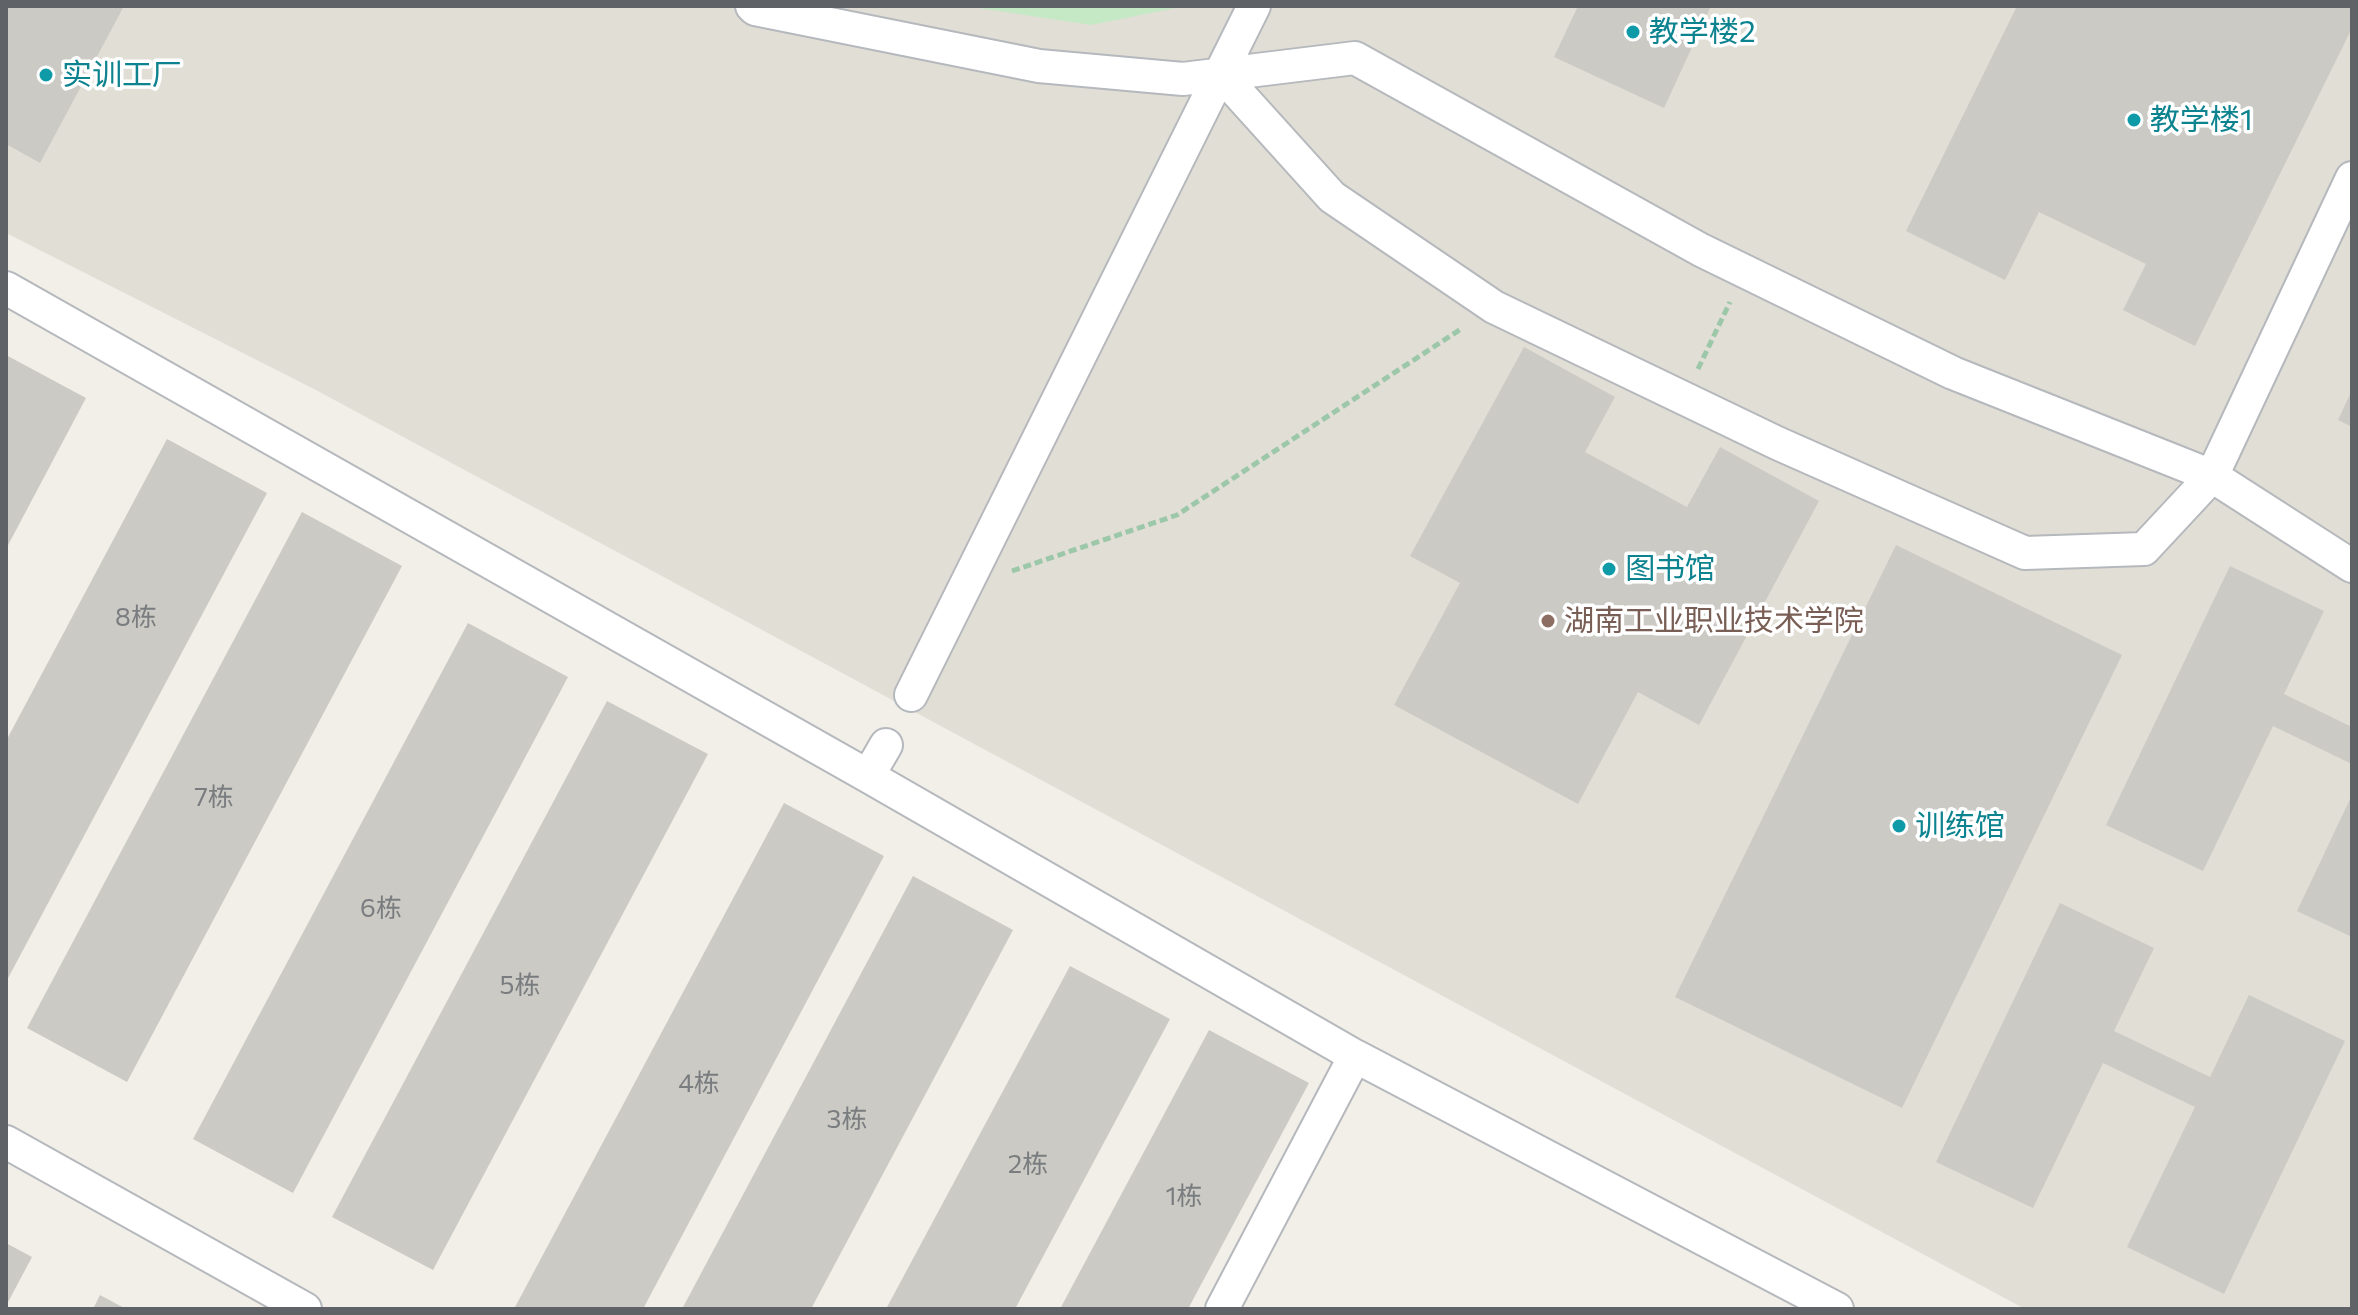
<!DOCTYPE html>
<meta charset="utf-8">
<style>
body{margin:0}
#map{position:relative;width:2358px;height:1315px;overflow:hidden;background:#f1efe8;font-family:Commissioner,sans-serif}
canvas{display:block}
.frame{position:absolute;inset:0;border:8px solid #5f6368;pointer-events:none}
</style>
<div id="map">
<canvas width="2358" height="1315"></canvas>
<div class="frame"></div>
</div>
<script>
const context = document.querySelector('canvas').getContext('2d');
context.lineJoin = 'round';
function fillPath(path, color) { context.fillStyle = color; context.fill(path, 'evenodd'); }
function stroke(path, color, width, dash) { context.strokeStyle = color; context.lineWidth = width; context.lineCap = dash ? 'butt' : 'round'; context.setLineDash(dash || []); context.stroke(path); }
function write(font, color, halo, rows, align = 'center') {
  context.font = font + ' Commissioner,"Noto Sans SC",sans-serif'; context.lineWidth = 7; context.setLineDash([]); context.textBaseline = 'middle'; context.strokeStyle = halo; context.fillStyle = color; for (const [text, x, y, turn = 0] of rows) {
    context.save(); context.translate(x, y); context.rotate((+turn || 0) * Math.PI / 180); context.textAlign = isNaN(turn) ? turn : align; if (halo) context.strokeText(text, 0, 0); context.fillText(text, 0, 0); context.restore();
  }
}
fillPath(new Path2D(`
 M6 6H2352V1309H2025L314 389 6 233Z`), '#e1ded6');
fillPath(new Path2D(`
 M966 6H1185L1091 25Z`), '#c5e8c5');
fillPath(new Path2D(`
 M6 6H124L40 163 6 144Z
 M1578 6H1711L1664 108 1554 57Z
 M2017 6H2352V28L2195 346 2123 310 2146 264 2039 212 2005 280 1906 231Z
 M1524 347 1615 397 1585 452 1687 507 1720 447 1819 501 1699 725 1638 692 1578 804 1394 705 1460 583 1410 556Z
 M6 355 86 398 6 549Z
 M2352 390V427L2338 420Z
 M167 439 267 493 6 982V741Z
 M302 512 402 566 127 1082 27 1028Z
 M1896 545 2122 655 1902 1108 1675 997Z
 M2230 566 2324 611 2284 694 2352 727V764L2273 726 2203 871 2106 825Z
 M468 623 568 677 293 1193 193 1139Z
 M607 701 708 754 433 1270 332 1217Z
 M2352 795V937L2297 911Z
 M784 803 884 856 643 1309H514Z
 M913 876 1013 930 811 1309H682Z
 M2060 903 2154 948 2114 1031 2210 1077 2249 995 2345 1041 2224 1294 2127 1247 2195 1107 2103 1063 2033 1208 1936 1162Z
 M1070 966 1170 1019 1015 1309H886Z
 M1209 1030 1309 1083 1188 1309H1060Z
 M6 1243 32 1257 6 1306Z
 M100 1295 126 1309H93Z`), '#cccac5');
const street = new Path2D(`
 M752 6 755 9 1039 66 1183 79 1355 58 1701 250 1953 373 2212 476 2352 566
 M1220 73 1332 197 1494 307 1777 443 2025 553 2144 549 2212 476 2352 178
 M6 288 868 776 1355 1056 1837 1309
 M911 695 1254 6
 M868 776 886 745
 M6 1142 305 1309
 M1222 1309 1355 1056`);
stroke(street, '#b5b8bc', 36);
stroke(new Path2D(`
 M1698 369 1730 302
 M1012 571 1177 515 1461 329`), '#9cc7a9', 5, [8, 4]);
stroke(street, '#fff', 32);
for (const [x, y, r, color] of [
 [1633,32,8,"#0f9aa8"],
 [46,75,8,"#0f9aa8"],
 [2134,120,8,"#0f9aa8"],
 [1609,569,8,"#0f9aa8"],
 [1548,621,8,"#8d6e63"],
 [1899,826,8,"#0f9aa8"]
]) { const dot = new Path2D(); dot.arc(x, y, r, 0, 2 * Math.PI); context.fillStyle = color; context.fill(dot); stroke(dot, '#fff', 3); }
write('26px', '#7a7d7f', null, [
 ["8栋",136,617],
 ["7栋",214,797],
 ["6栋",381,908],
 ["5栋",520,985],
 ["4栋",699,1083],
 ["3栋",847,1119],
 ["2栋",1028,1164],
 ["1栋",1184,1196]
]);
write('30px', '#0d838f', '#fff', [
 ["教学楼2",1649,32],
 ["实训工厂",62,75],
 ["教学楼1",2150,120],
 ["图书馆",1625,569],
 ["训练馆",1915,826]
], 'left');
write('30px', '#785e54', '#fff', [
 ["湖南工业职业技术学院",1564,621]
], 'left');
</script>
